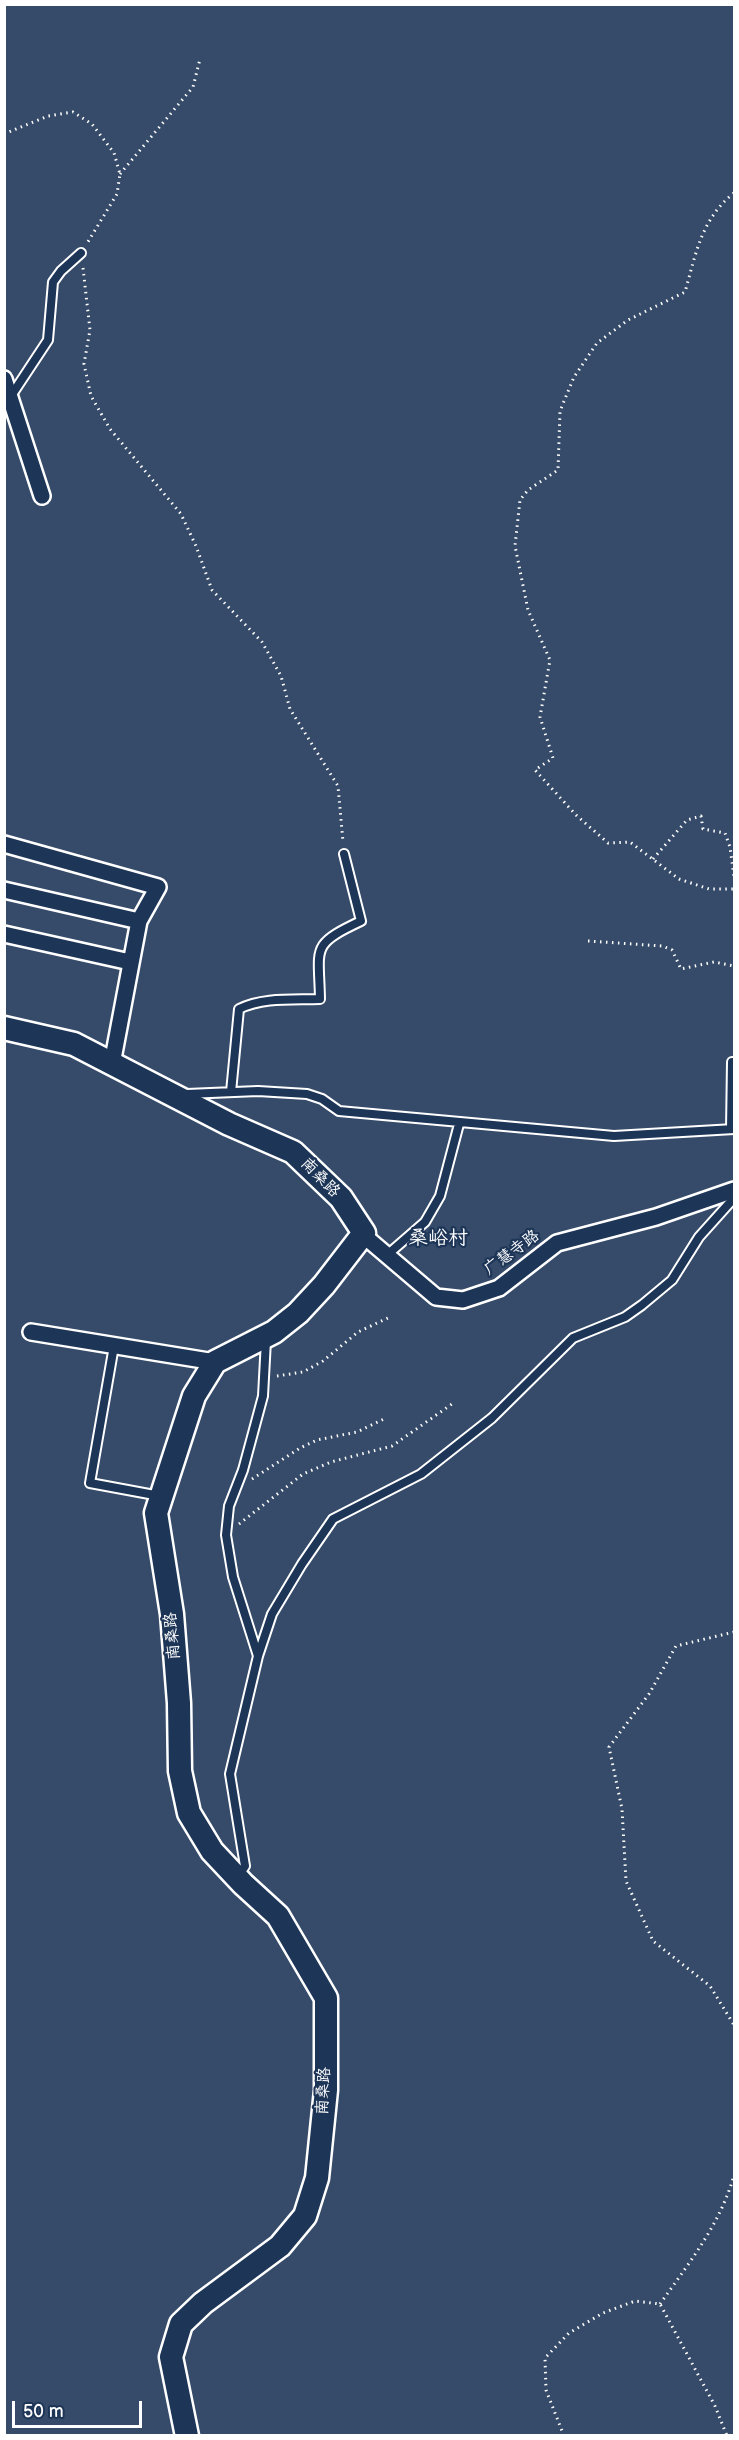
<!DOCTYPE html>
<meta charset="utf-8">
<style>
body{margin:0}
#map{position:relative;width:739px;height:2440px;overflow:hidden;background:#1d3557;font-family:"Balsamiq Sans",sans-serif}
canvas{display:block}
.frame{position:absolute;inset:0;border:6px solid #fff;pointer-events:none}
.scale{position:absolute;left:12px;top:2401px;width:130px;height:27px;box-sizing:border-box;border:3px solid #fff;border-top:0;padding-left:8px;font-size:18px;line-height:21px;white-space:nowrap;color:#fff;-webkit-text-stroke:4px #1d3557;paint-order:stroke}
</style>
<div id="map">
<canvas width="739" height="2440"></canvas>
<div class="frame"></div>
<div class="scale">50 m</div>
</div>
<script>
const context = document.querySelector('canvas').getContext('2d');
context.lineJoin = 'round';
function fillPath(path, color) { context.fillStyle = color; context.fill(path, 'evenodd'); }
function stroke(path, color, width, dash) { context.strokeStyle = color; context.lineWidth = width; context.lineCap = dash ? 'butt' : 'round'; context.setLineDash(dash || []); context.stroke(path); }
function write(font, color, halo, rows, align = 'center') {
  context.font = font + ' "Balsamiq Sans","LXGW WenKai TC",sans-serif'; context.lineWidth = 4.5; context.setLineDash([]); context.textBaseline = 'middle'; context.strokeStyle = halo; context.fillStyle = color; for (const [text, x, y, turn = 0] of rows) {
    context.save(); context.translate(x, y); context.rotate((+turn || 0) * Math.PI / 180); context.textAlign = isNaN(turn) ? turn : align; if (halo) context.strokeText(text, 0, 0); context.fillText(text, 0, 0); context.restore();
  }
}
fillPath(new Path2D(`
 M4 5H734V2435H5Z`), '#364b69');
const lane = new Path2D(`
 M11 396 48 340 53 282 61 271 81 253
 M231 1092 239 1009C263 997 293 1000 320 999 319 947 310 945 361 921L344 854
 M187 1094 258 1091 307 1094 322 1099 339 1111 614 1136 734 1129
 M731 1129 732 1062H734
 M387 1255 425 1222 440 1196 459 1124
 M114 1346 90 1483 160 1496
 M258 1656 233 1577 226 1535 229 1506 243 1470 263 1396 266 1340
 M239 1875 245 1866 230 1774 258 1656 272 1614 302 1564 333 1519 421 1474 492 1418 573 1338 625 1317 642 1305 672 1280 699 1237 734 1198`);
const street = new Path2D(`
 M4 379 42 496
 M4 844 158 887 139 921 112 1064
 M4 890 139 921
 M4 934 130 962
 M364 1233 369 1240 436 1297 463 1300 499 1288 557 1243 656 1217 734 1190
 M31 1332 215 1362`);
const secondary = new Path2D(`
 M4 1028 74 1044 229 1124 293 1152 341 1198 364 1233 324 1285 298 1313 274 1332 215 1362 194 1396 156 1513 172 1614 179 1703 180 1771 189 1813 212 1851 243 1884 278 1916 326 1998V2090L317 2178 305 2216 280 2246 203 2303 181 2324 171 2357 187 2436`);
stroke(lane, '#fff', 12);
stroke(street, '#fff', 20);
stroke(secondary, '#fff', 27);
stroke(new Path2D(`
 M4 134 48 116 73 112 92 124 114 153 120 174 117 194 86 245
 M120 174 193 87 200 59
 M734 193C701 219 696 254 685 292L628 320 597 343 574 377 560 411 558 470 528 490 520 500 515 546 528 610 550 660 540 717 553 758 535 770 576 815 608 843 630 842 679 879 709 889H734
 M83 268 90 330 84 364 91 396 110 429 181 514 196 546 212 590 262 642 281 676 290 709 338 786 343 842
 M653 859 687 820 701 816 703 829 725 833 730 847 734 877
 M588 941 662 946 672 950 681 969 714 962 734 966
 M277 1376 303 1372 323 1361 358 1332 390 1317
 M252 1479 300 1448 317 1440 357 1432 386 1418
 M239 1524 303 1474 331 1462 392 1446 452 1404
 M734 1632 676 1646 649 1694 609 1747 622 1809 626 1881 653 1941 710 1986 734 2025
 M660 2304C689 2263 721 2223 734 2175
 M564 2436 546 2390 545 2358 569 2333 603 2313 635 2301 660 2304 715 2406 727 2436`), '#fff', 3, [1.5, 4.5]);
stroke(lane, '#1d3557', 8);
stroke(street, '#1d3557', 15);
stroke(secondary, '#1d3557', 22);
write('16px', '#fff', '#1d3557', [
 ["南桑路",320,1178,45],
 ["广慧寺路",512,1253,-36],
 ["南桑路",173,1636,-95],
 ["南桑路",324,2091,-87]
]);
write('20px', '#fff', '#1d3557', [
 ["桑峪村",438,1239]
]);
</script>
